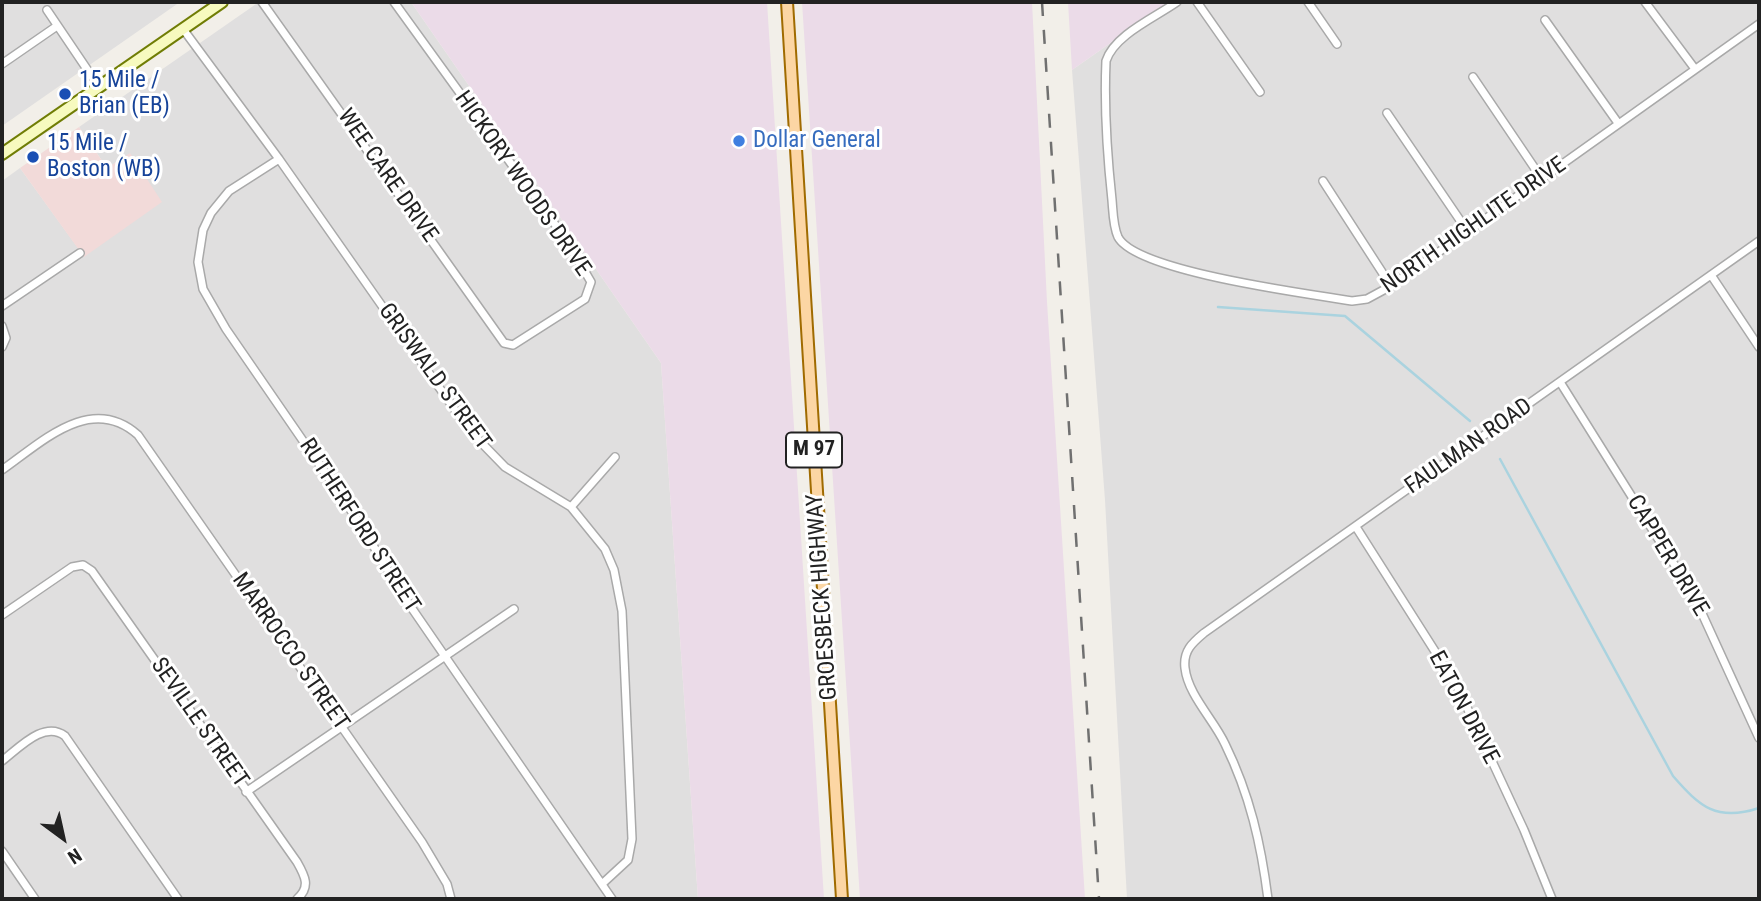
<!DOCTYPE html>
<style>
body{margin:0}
#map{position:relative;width:1761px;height:901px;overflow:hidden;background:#f2efe9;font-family:"Roboto Condensed",sans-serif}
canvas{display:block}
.frame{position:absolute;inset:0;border:4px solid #222;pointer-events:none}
.north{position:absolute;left:28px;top:803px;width:70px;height:70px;-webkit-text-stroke:5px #fff;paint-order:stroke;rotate:147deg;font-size:19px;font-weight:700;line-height:28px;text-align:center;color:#222}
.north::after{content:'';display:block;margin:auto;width:24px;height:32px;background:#222;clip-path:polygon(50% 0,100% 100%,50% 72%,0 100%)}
</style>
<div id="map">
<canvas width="1761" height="901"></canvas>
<div class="frame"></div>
<div class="north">N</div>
</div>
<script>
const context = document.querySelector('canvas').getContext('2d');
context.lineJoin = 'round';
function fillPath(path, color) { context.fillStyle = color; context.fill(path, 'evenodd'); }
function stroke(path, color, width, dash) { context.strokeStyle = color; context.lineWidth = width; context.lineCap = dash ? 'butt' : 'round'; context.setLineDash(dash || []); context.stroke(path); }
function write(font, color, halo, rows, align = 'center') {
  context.font = font + ' "Roboto Condensed",sans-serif'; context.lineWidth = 6; context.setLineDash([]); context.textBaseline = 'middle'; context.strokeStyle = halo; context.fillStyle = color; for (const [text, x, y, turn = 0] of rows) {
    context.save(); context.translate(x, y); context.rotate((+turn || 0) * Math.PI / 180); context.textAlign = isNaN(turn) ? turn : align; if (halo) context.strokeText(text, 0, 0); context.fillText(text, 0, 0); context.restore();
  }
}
fillPath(new Path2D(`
 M2 2H180L2 126Z
 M259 2H411L661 363 698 899H2V181L20 168 84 256 130 154 107 168 79 127Z
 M1169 2H1759V899H1127L1105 500 1072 70Z`), '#e0dfdf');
fillPath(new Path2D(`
 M79 127 107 168 130 153 162 202 84 257 20 168Z`), '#f2dad9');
fillPath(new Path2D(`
 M411 2H767L824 899H698L661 363Z
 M802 2H1032L1047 302 1085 899H860Z
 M1068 2H1169L1072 70Z`), '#ebdbe8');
stroke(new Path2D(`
 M1218 307 1345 316 1470 421
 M1500 459 1673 776C1700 807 1717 822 1759 808`), '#aad3df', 2.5);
const street = new Path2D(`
 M262 2 504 343 513 345 585 299 591 282 567 241 394 2
 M1177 2C1156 17 1114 35 1106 61 1104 107 1107 154 1112 200 1113 211 1113 226 1118 237 1136 272 1311 294 1352 301L1367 299 1391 286 1759 24
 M1197 2 1260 92
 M1308 2 1337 44
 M1645 2 1695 69
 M47 10 99 87
 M1545 20 1618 123
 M183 29 279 159 469 430 505 467 571 507 605 549 614 570 622 611 632 839 628 860 602 884
 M2 64 57 26
 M1473 77 1542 179
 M1387 113 1468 232
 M279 159 229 191 211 213 203 230 198 262 203 289 226 329 361 525 400 591 612 899
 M1323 181 1391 286
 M1711 275 1759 347
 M2 306 80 253
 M2 326 6 338 2 347
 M1560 382 1694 596 1759 738
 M2 470C42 442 91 393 138 435L422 842 447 884 451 899
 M571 507 615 457
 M1356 527 1457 686 1524 830 1552 899
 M2 615 72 567 83 565 92 571 297 862C305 876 311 887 297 899
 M2 761C19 748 44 720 65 736L178 899
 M246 792 514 609
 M2 851 35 899
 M1268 899C1261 844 1250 795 1225 744 1214 720 1188 695 1185 668 1183 651 1192 643 1204 633L1759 241`);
const secondary = new Path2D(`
 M2 154 222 2`);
const primary = new Path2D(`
 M787 2 842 899`);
stroke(street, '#a9a9a9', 10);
stroke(secondary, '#707d05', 14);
stroke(primary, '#a06b00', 14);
stroke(street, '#fff', 7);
stroke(secondary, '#f7fabf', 10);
stroke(primary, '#fcd6a4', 10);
stroke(new Path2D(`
 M1042 2 1099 899`), '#707070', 2.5, [14, 14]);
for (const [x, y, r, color] of [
 [65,94,7,"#1a4fb4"],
 [739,141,7,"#3f7fe0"],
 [33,157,7,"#1a4fb4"]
]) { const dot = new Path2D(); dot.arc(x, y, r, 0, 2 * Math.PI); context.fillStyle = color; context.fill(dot); stroke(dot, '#fff', 2.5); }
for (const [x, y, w] of [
 [814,450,56]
]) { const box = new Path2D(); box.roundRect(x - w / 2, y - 17.5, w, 35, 5); context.fillStyle = '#fff'; context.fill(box); stroke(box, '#222', 2); }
write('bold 21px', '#222', null, [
 ["M 97",814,450]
]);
write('23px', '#164399', '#fff', [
 ["15 Mile /",79,81],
 ["Brian (EB)",79,107],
 ["15 Mile /",47,144],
 ["Boston (WB)",47,170]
], 'left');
write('23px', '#366cbe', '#fff', [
 ["Dollar General",753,141]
], 'left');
write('23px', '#222', '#fff', [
 ["WEE CARE DRIVE",387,176,55],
 ["HICKORY WOODS DRIVE",522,184,55],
 ["NORTH HIGHLITE DRIVE",1474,226,-35],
 ["GRISWALD STREET",434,377,54],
 ["FAULMAN ROAD",1469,447,-35],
 ["RUTHERFORD STREET",359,526,57],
 ["CAPPER DRIVE",1667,556,59],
 ["GROESBECK HIGHWAY",823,597,-94],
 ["MARROCCO STREET",290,652,55],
 ["EATON DRIVE",1463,708,62],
 ["SEVILLE STREET",199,723,55]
]);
</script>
